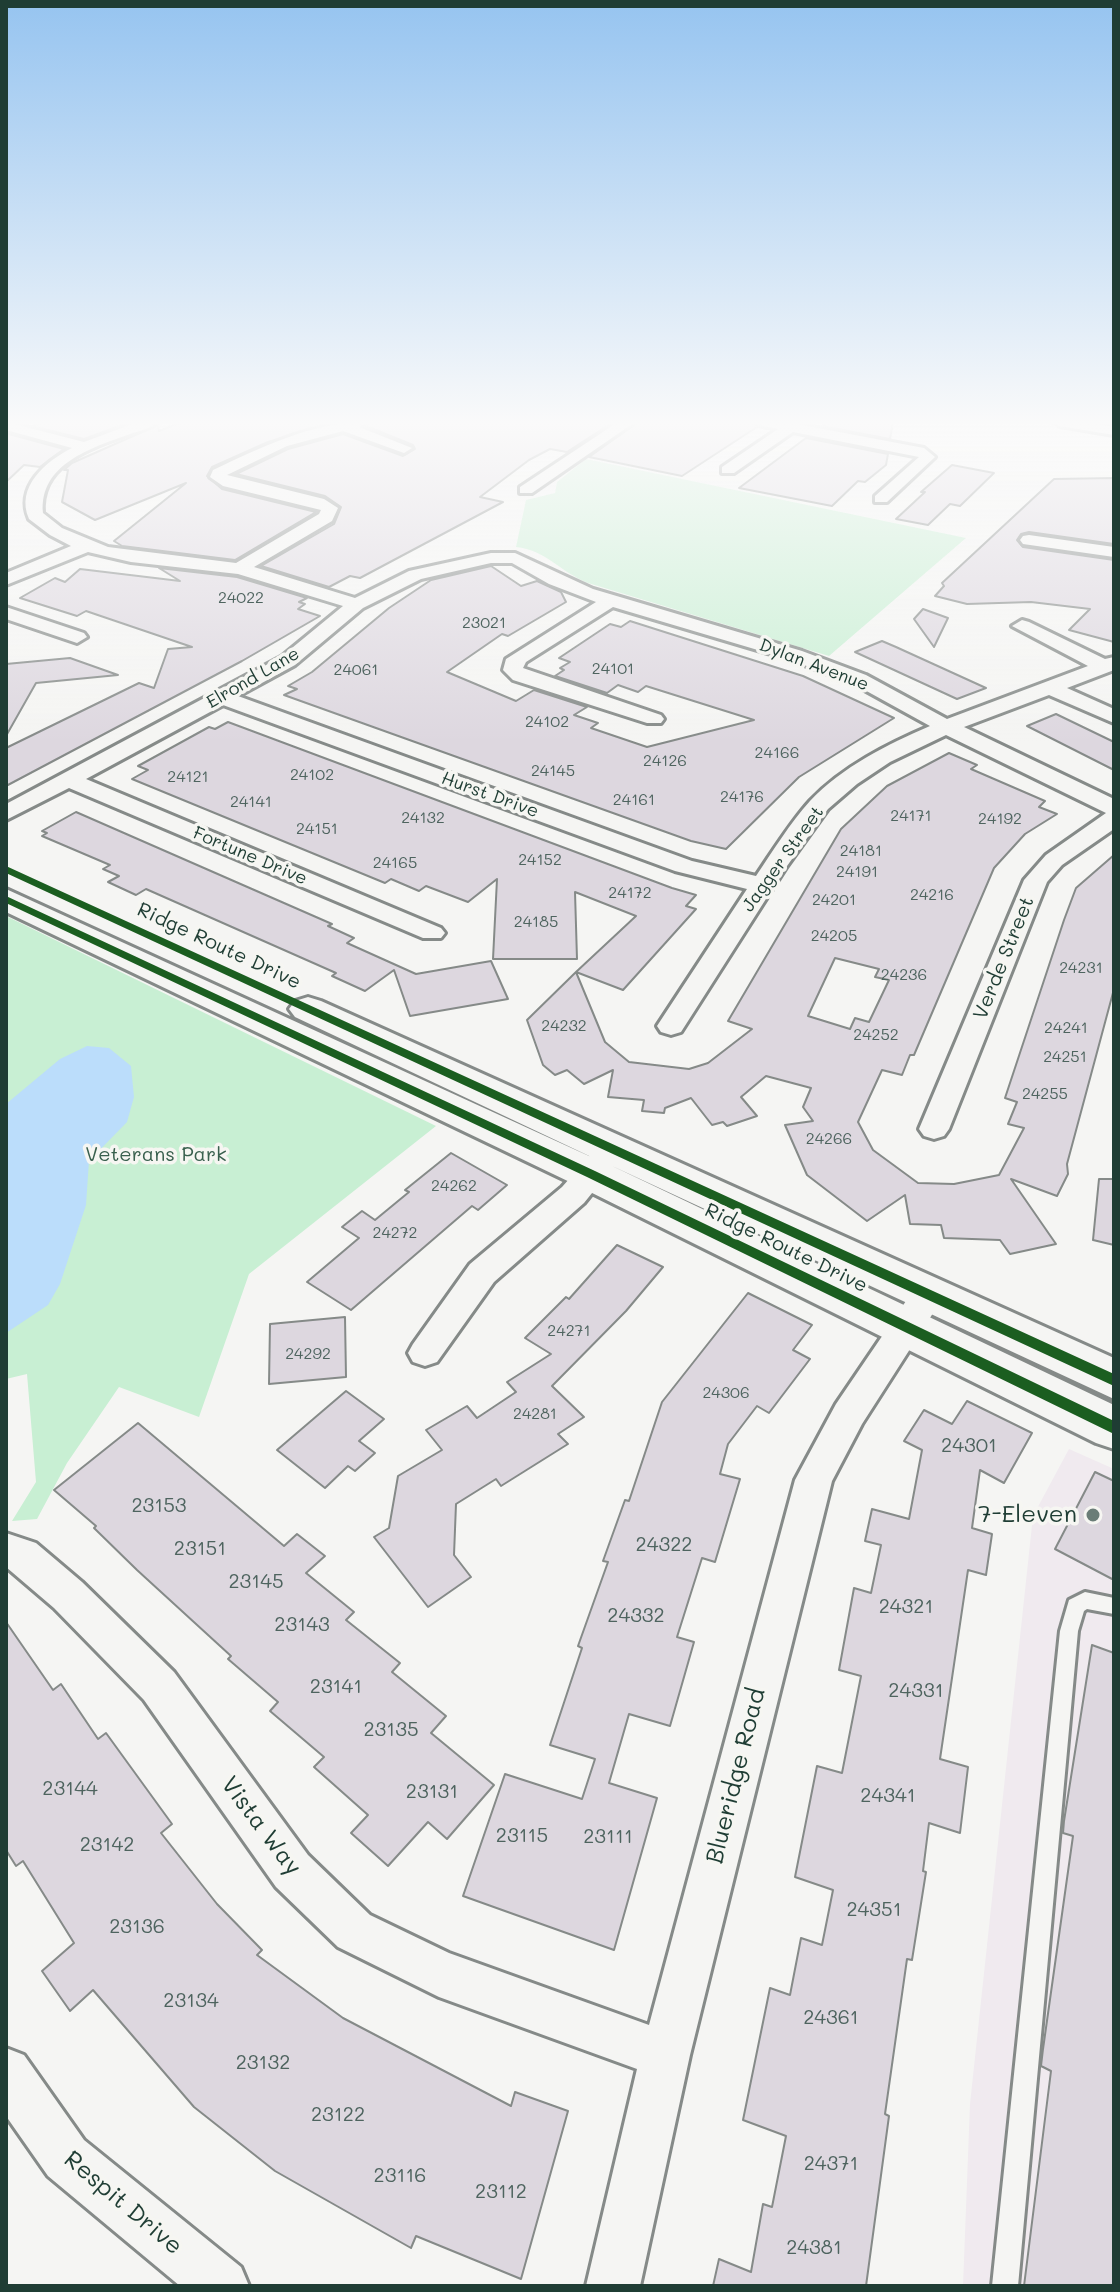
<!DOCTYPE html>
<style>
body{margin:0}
#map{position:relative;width:1120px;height:2292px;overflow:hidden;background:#f5f5f3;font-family:Mali,sans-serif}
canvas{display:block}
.frame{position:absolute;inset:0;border:8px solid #1f3d34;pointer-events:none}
</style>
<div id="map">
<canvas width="1120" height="2292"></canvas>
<div class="frame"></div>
</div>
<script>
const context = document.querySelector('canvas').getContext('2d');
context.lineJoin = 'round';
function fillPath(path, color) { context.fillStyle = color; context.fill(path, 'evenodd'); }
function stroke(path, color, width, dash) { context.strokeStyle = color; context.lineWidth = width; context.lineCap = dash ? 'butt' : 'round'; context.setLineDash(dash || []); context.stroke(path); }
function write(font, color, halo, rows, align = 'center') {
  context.font = font + ' Mali,sans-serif'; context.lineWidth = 7; context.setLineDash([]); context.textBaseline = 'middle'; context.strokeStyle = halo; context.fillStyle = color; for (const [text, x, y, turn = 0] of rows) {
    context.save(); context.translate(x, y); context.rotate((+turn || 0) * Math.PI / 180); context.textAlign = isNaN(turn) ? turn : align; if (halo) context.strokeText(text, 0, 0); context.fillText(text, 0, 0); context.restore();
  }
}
fillPath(new Path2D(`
 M1069 1449 1114 1469V2286H963L970 2104 1033 1516Z`), '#f0eaef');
fillPath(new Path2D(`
 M586 459 966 538 829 656 588 583C560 572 546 550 516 547L526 500 555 493 557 482Z
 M6 916 436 1126 249 1274 199 1417 119 1387 67 1463 37 1519 12 1521 36 1482 27 1374 6 1379Z`), '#c8efd3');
fillPath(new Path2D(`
 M87 1046 109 1048 131 1066 134 1097 127 1122 89 1161 86 1205 60 1284 48 1305 6 1333V1104L60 1059Z`), '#bbddfb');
const building = new Path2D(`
 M44 422H130L84 439 32 426Z
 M182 422H336L268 442 212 467 207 476 222 489 316 512 235 560 122 546 114 541 186 483 95 520 62 502 68 470H64L72 463 158 425 159 431Z
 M370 422H613L567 452 550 449 529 460 480 497 503 502 360 578 350 576 329 587 261 566 334 524 341 507 325 496 236 474 288 449 343 434 403 456 415 449 413 445 366 426Z
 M638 422H754L757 427 682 476 589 457Z
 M828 422H893L890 439 822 426Z
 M9 434 64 449 40 467 24 465 6 482V435Z
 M806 438 888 454 886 465 865 482 858 481 832 506 739 488Z
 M952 465 994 473 960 506 950 504 928 525 896 519 925 492H921Z
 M1114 478V544L1029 532 1021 534 1017 540 1023 547 1114 560V642L1069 630 1090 609 1031 602 967 604 935 596 944 586 942 583 1054 479Z
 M491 566 521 586 537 581 561 592 566 602 508 636 502 634 447 672 516 701 534 690 587 707 574 715 598 723 591 728 647 747 754 720 646 686 638 692 618 685 607 693 555 676 564 670 560 668 570 662 559 658 610 624 621 627 630 621 803 676 894 718 799 777 726 849 691 841 284 695 297 689 288 686 312 672 389 608 431 580Z
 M159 568 237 577 307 598 299 602 305 604 298 609 320 616 242 661 6 786V748L139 683 154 688 168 649 192 647 86 611 77 616 20 598 55 578 65 582 80 569 180 581Z
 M923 609 948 618 934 647 914 619Z
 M882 641 896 647 986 688 957 699 855 652Z
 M70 658 118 675 36 683 6 736V664Z
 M1056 714 1114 742V770L1027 726Z
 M228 722 672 888 696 895 686 906 696 909 623 990 576 972 636 916 575 892 577 959H493L497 879 468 902 426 886 419 891 391 879 385 883 132 779 148 770 138 766 209 727 215 729Z
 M949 753 977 765 971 769 1045 801 1039 807 1057 814 1025 834 994 868 914 1055H910L902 1075 882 1070 858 1122 873 1150 918 1183 954 1184 999 1175 1024 1128 1008 1124 1017 1102 1005 1098 1064 920 1076 888 1114 855V989L1067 1164 1068 1174 1057 1196 1011 1179 1056 1244 1010 1254 1000 1240 944 1238 941 1225 910 1224 905 1195 867 1221 807 1175 785 1125 813 1121 803 1107 811 1088 766 1076 741 1097 757 1116 727 1126 723 1122 712 1125 691 1098 665 1108 664 1113 642 1111 644 1100 608 1097 613 1070 584 1084 567 1070 555 1075 543 1065 527 1020 576 972 605 1042 629 1062 689 1069 708 1063 752 1029 728 1021 841 829 887 786ZM835 958 879 969 875 977 889 980 869 1022 855 1018 850 1029 808 1016Z
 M76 812 332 924 328 926 354 938 347 943 416 974 491 961 508 999 410 1016 394 970 365 991 332 976 336 973 146 889 136 895 108 882 119 876 103 869 110 865 42 836 47 833 42 831Z
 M451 1153 507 1185 478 1210 472 1206 351 1310 307 1282 359 1238 342 1227 362 1211 375 1220 409 1192 405 1190Z
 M1099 1179H1114V1245L1093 1240Z
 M617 1245 663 1267 626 1311 552 1386 584 1417 558 1434 568 1444 501 1486 496 1479 456 1504 454 1555 471 1577 428 1607 374 1537 389 1528 398 1476 442 1450 426 1430 467 1406 477 1418 516 1392 507 1382 551 1354 525 1338 566 1297 569 1299Z
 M748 1293 812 1325 793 1350 810 1359 769 1413 757 1406 728 1444 720 1474 740 1479 715 1562 702 1558 677 1637 694 1642 670 1726 629 1714 609 1783 657 1798 614 1950 463 1896 505 1774 582 1799 595 1759 550 1745 582 1648 578 1646 608 1562 603 1561 625 1500 629 1501 662 1402Z
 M345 1317 346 1377 269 1384 270 1324Z
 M346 1391 384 1419 359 1441 375 1453 355 1471 348 1466 325 1488 277 1450Z
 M967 1401 1032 1433 1004 1483 980 1470 972 1528 992 1534 986 1575 968 1570 940 1759 968 1767 960 1833 929 1823 923 1871 926 1872 912 1960 907 1959 885 2114 889 2116 866 2286H713L719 2259 751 2272 763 2204 772 2207 786 2136 743 2120 770 1988 790 1995 801 1938 822 1945 833 1890 795 1877 817 1766 842 1773 861 1676 839 1670 854 1588 871 1593 881 1545 865 1541 872 1509 909 1519 922 1450 904 1441 924 1410 952 1424Z
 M138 1423 284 1546 297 1534 325 1556 306 1573 354 1612 346 1620 400 1663 392 1672 446 1716 431 1733 494 1785 447 1839 428 1822 388 1866 351 1833 368 1815 314 1767 324 1757 270 1711 278 1702 228 1659 231 1656 137 1570 94 1528 96 1526 54 1490Z
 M1095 1472 1114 1481V1580L1055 1549Z
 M6 1622 53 1690 61 1684 98 1739 106 1733 172 1824 161 1833 217 1904 262 1950 257 1955 343 2018 511 2106 515 2092 568 2111 521 2279 416 2236 411 2248 275 2171 194 2107 93 1990 70 2011 42 1971 74 1943 23 1861 16 1866 6 1850Z
 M1092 1645 1114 1653V2286H1024L1051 2071 1041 2066 1043 2049 1073 1836 1063 1833 1064 1821Z`);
fillPath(building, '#ddd7df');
stroke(building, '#858a88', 2);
const lane = new Path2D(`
 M1085 1592 1114 1598V1614L1087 1609 1084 1611 1078 1631 1018 2286H992L1060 1631 1069 1600Z`);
const street = new Path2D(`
 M6 422 84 442 138 422H158C151 428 139 431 130 434 91 448 39 464 43 513L62 528 108 547 236 563 319 514 321 510 223 486 210 477 213 470C262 447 312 422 367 422L359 427 412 448 404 453 343 431 287 446 227 475 324 499 338 508 332 521 254 567 355 598 409 571 491 553H515L593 589 802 651 866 675 947 719 1088 666 1012 626 1022 620 1029 622 1105 659 1114 657V670L1067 688 1114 709V723L1049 695 964 727 1114 799V829L1062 865 1047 882 949 1129 944 1136 934 1139 924 1136 919 1129 1024 880 1046 855 1106 813 946 735 890 762 857 784 828 809 787 866 681 1032 671 1035 661 1032 657 1026 747 889 675 871 223 705 86 779 441 928 445 933 441 938H423L69 788 6 820V804L281 657 343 606 238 574 131 562 88 552 6 585V573L71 546 50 535 29 519C15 487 46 461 72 448L6 430ZM491 563H512L549 584 596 602 506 659 503 670 513 680 647 723H661L664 719 661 715 523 668 526 662 613 607 788 659 852 683 930 726C888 744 842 767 810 801 790 823 773 851 756 876L692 861 238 696 295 665 363 608 421 579Z
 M618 422H635L532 493H520V487Z
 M757 422 791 423 924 448 935 457 887 502H875V496L919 457 793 432 734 473H722V467L778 429 759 425Z
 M1053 422H1085L1114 427V435L1060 426Z
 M1029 535 1114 547V557L1023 544 1020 540 1023 536Z
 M6 607 84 633 87 637 77 643 6 619Z
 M606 1147 617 1150 621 1157 584 1203 494 1282 437 1362 425 1366 413 1362 408 1353 413 1344 470 1264 562 1187 595 1150Z
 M918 1297 930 1301 935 1310 862 1424 832 1481 690 2055 640 2286H586L637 2069 439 1997 338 1947 276 1887 144 1700 54 1608 6 1567V1533L36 1543 82 1582 174 1672 308 1855 370 1915 449 1953 649 2025 795 1480 836 1404 906 1301Z
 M6 2048 24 2055 84 2140 241 2267 249 2286H180L48 2176 6 2116Z`);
const secondary = new Path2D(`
 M6 889 602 1162 295 1017 289 1009 295 1001 308 997 321 1001 1114 1358V1399L610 1165 1114 1405V1449L1096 1443 576 1185 6 912Z`);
stroke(lane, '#858a88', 6);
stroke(street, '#858a88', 6);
stroke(secondary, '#858a88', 6);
fillPath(lane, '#f5f5f3');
fillPath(street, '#f5f5f3');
fillPath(secondary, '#f5f5f3');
fillPath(new Path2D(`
 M6 866 1114 1374V1386L6 873Z
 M6 896 595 1171 1114 1421V1434L587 1177 6 903Z`), '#1b5e20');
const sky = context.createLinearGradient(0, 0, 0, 743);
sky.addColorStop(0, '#96c4f0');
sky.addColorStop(0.57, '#fafafa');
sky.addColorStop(1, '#fafafa00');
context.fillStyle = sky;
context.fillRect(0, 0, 1120, 743);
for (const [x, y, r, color] of [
 [1093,1515,8,"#6a7d77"]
]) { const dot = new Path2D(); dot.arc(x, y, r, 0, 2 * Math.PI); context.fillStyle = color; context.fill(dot); stroke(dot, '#f6f6f2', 3); }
write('16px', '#4e645f', null, [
 ["24022",241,598],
 ["23021",484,623],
 ["24101",613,669],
 ["24061",356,670],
 ["24102",547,722],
 ["24166",777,753],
 ["24126",665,761],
 ["24145",553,771],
 ["24102",312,775],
 ["24121",188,777],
 ["24176",742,797],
 ["24161",634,800],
 ["24141",251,802],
 ["24171",911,816],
 ["24132",423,818],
 ["24192",1000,819],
 ["24151",317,829],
 ["24181",861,851],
 ["24152",540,860],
 ["24165",395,863],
 ["24191",857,872],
 ["24172",630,893],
 ["24216",932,895],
 ["24201",834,900],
 ["24185",536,922],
 ["24205",834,936],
 ["24231",1081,968],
 ["24236",904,975],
 ["24232",564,1026],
 ["24241",1066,1028],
 ["24252",876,1035],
 ["24251",1065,1057],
 ["24255",1045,1094],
 ["24266",829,1139],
 ["24262",454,1186],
 ["24272",395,1233],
 ["24271",569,1331],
 ["24292",308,1354],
 ["24306",726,1393],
 ["24281",535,1414]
]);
write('18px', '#1f3d34', '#f6f6f2', [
 ["Dylan Avenue",814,665,21],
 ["Elrond Lane",253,678,-30],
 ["Hurst Drive",490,795,20],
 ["Fortune Drive",250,856,23],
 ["Jagger Street",783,859,-54]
]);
write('20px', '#1f3d34', '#f6f6f2', [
 ["Ridge Route Drive",219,946,25],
 ["Verde Street",1004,958,-68],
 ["Ridge Route Drive",786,1248,26]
]);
write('20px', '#39604e', '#f6f6f2', [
 ["Veterans Park",156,1155]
]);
write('20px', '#4e645f', null, [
 ["24301",969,1446],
 ["23153",159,1506],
 ["24322",664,1545],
 ["23151",200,1549],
 ["23145",256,1582],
 ["24321",906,1607],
 ["24332",636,1616],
 ["23143",302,1625],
 ["23141",336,1687],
 ["24331",916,1691],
 ["23135",391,1730],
 ["23144",70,1789],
 ["23131",432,1792],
 ["24341",888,1796],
 ["23115",522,1836],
 ["23111",608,1837],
 ["23142",107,1845],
 ["24351",874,1910],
 ["23136",137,1927],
 ["23134",191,2001],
 ["24361",831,2018],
 ["23132",263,2063],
 ["23122",338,2115],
 ["24371",831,2164],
 ["23116",400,2176],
 ["23112",501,2192],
 ["24381",814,2248]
]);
write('24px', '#1f3d34', '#f6f6f2', [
 ["7-Eleven",1077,1515]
], 'right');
write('24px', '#1f3d34', '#f6f6f2', [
 ["Blueridge Road",736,1776,-76],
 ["Vista Way",261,1826,53],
 ["Respit Drive",123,2203,40]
]);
</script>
